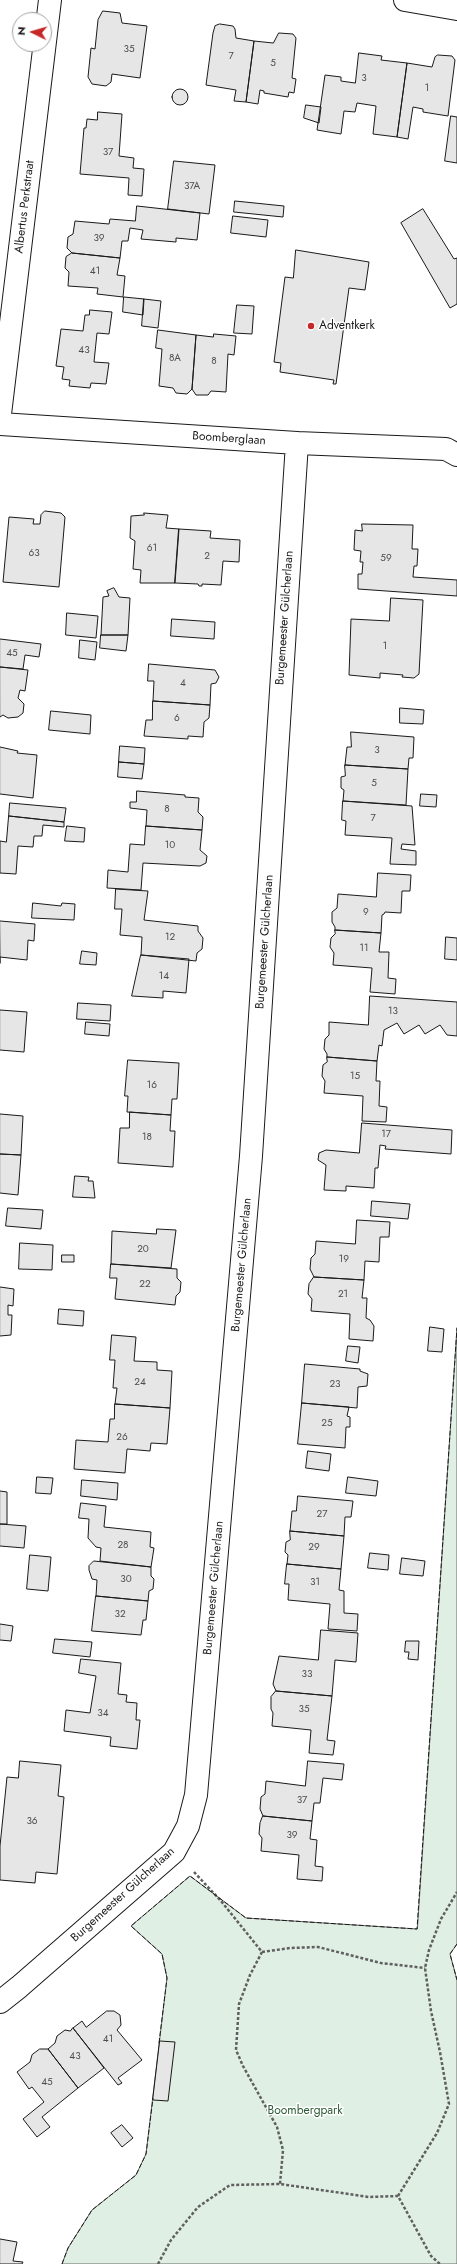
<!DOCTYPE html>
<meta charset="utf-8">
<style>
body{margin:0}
#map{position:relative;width:457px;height:2264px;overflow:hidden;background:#fff;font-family:Jost,sans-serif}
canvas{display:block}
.north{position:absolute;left:12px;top:12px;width:40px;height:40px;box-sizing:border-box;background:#fff;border:1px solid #a3a3a3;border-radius:50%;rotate:275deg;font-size:11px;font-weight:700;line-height:16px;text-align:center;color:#1a1a1a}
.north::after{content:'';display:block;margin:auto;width:14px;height:18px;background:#c62828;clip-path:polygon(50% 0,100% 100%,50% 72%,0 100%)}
</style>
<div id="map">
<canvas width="457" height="2264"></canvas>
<div class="north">N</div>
</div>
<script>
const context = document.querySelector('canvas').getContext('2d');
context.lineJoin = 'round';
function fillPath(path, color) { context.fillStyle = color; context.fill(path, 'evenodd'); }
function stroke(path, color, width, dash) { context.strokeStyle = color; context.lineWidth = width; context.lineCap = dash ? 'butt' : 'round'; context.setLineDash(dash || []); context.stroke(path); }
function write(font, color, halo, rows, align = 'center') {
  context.font = font + ' Jost,sans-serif'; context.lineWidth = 3; context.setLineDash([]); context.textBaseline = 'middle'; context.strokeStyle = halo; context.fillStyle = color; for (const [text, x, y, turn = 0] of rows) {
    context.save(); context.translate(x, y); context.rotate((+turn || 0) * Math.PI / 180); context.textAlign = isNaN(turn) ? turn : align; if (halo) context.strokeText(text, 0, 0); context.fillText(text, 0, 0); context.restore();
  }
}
const green = new Path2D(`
 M457 1328V1944L450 1954 457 1980V2264H62L68 2248 92 2210 136 2175 146 2154 167 1978 162 1954 131 1926 190 1876 246 1918 417 1929Z`);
fillPath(green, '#e0efe3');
stroke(green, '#6a6a6a', 1);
const building = new Path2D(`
 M103 11 120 13 122 23 147 26 140 78 112 74 111 82 106 86 92 84 88 77 91 48 95 49 98 20Z
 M220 24 233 26 235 29 236 38 254 41 246 102 234 101 236 90 206 85 213 33 215 26Z
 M279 33 293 34 296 38 292 78 296 79 294 93 289 92 288 97 264 93V91L260 90 258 104 246 102 254 41 273 43Z
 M359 53 382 56 381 60 407 63 397 137 373 134 376 106 357 103 355 112 344 111 341 134 317 130 325 75 341 77V81L355 83Z
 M438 55 452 56 455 60 448 116 423 112V109L413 107 408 139 397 137 407 63 432 67 435 57Z
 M172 97a8 8 0 1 1 16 0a8 8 0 1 1-16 0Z
 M306 105 321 107 319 123 304 118Z
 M98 112 122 114 119 156 134 158 133 168 144 169 142 196 128 195 129 178 80 174 84 128H86L87 119 97 120Z
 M451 116 457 117V163L445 161Z
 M174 161 215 165 209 214 168 209Z
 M235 201 284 206 283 217 234 212Z
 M137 206 200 213 197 240 176 238V242L141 239 143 230 130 228 128 241H122L120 258 72 253 67 248 68 237 73 234 75 221 109 224 110 219 135 221Z
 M423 209 454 259 457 258V304L450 308 401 223Z
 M233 216 268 220 266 237 231 233Z
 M296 250 369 262 365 290 349 288 336 384H333L334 380 280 372 281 363 274 362 285 277 293 278Z
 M72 253 120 258 117 275 125 276 123 297 97 294 98 288 68 286 69 272 65 268 66 257Z
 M124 297 144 299 143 315 123 312Z
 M144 299 161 301 158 328 142 326Z
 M237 305 254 306 252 334 234 333Z
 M90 310 112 312 109 334 97 333 94 362 109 363 106 384 91 383 90 388 69 386 70 380 62 379 64 367 56 366 61 329 83 331 85 315H89Z
 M158 330 196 335 192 389 187 394 176 393 173 388 159 386 162 349 156 348Z
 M214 334 236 336 234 355 228 354 226 392 211 391 208 395H196L192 389 196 335 213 337Z
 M45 511 61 513 65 517 59 587 3 582 9 517 34 519 33 524H40L41 515Z
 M144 513 168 515 166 528 179 529 175 583H140L141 570 133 569 135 541 130 538 131 516 144 515Z
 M362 524 413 525 412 549H418L417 566H414L413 577 457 580V596L358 589V574H362L363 562H360L361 551 354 550 355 530 362 531Z
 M179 529 211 531 210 538 240 540 239 562 223 561 221 585 202 584V586H199L198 584 175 583Z
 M114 588 119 597 130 598 128 635H101L103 597 109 596 107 591Z
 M391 598 423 600 419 674 414 678 402 677 403 675 380 673V678L349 675 351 619 389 621Z
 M67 613 98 616 96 638 66 635Z
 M172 619 215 622 214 639 171 636Z
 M101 635H128L126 651 100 648Z
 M0 639 41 644 39 657 25 655 23 669 0 667Z
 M80 640 97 642 95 660 79 658Z
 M149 664 215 670 219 677 216 683 211 684 210 705 153 701 154 681H148Z
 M0 667 28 670 25 691 20 690 18 698 24 704 23 713 18 717 8 718 3 715 0 717Z
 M153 701 210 705 209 718 204 722 203 737 188 736V739L144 736 146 720H152Z
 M400 708 424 710 423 724 400 723Z
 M51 711 91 715 90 734 49 730Z
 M351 732 414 737 413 758H409L408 769 345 765 347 747H351Z
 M120 746 145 748 144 764 119 762Z
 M0 747 18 751 17 753 37 755 33 798 0 794Z
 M119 762 144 764 142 779 118 777Z
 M345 765 408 769 406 805 343 801 344 790 341 788V777L345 776Z
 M137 791 185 795V797L199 798 198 812 203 817 202 830 146 826 147 810 130 808V802H136Z
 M421 794 437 795 436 807 420 806Z
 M343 801 412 806 415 845 402 844 401 849 416 851V865L390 864 392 838 345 835 346 821 342 820Z
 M10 803 66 808 64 822 9 816Z
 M9 816 64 822V827L43 825 42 836H34L33 847 18 846 16 874 0 873V841L6 842Z
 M67 826 85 828 84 842 65 841Z
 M146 826 202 830 200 850 207 856 206 863 200 866 143 863 141 890 107 888 108 870 128 872 130 844 144 845Z
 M378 873 411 875 410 891H402L401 913 385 912 384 914 382 915 381 933 335 930V927L332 922V912L337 908 338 894 376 897Z
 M116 889 148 891 144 920 198 926V931L203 938 202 949 197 953 196 961 141 955 142 937 120 935 122 909H115Z
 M33 903 61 906 62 903 75 904 74 920 32 918Z
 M0 921 35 924 34 941 28 940 27 960 0 957V963Z
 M335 930 381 933 379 952H389L388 978 396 979 395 994 370 992 372 968 333 965 334 953 330 947 331 938 335 934Z
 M446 937 457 938V960L445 959Z
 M82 951 97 953 96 965 80 964Z
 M141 955 189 959 186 993 163 991V998L132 996Z
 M370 996 457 1002V1036L447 1035 440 1025 425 1034 419 1025 404 1034 397 1023 384 1030 382 1046 379 1045 377 1061 327 1057V1054L324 1049 325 1039 329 1035V1022L368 1025Z
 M78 1003 111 1005 110 1021 77 1019Z
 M0 1010 27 1012 24 1052 0 1050Z
 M86 1022 110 1024 109 1036 85 1034Z
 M327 1057 377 1061 376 1081H380L379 1106 387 1107 386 1122 362 1121 363 1096 324 1093 325 1081 322 1076 323 1065 327 1062Z
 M128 1060 179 1063 177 1099H172L171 1115 127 1112 128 1096H125Z
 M130 1112 171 1115 170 1131H175L173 1167 118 1163 120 1128H129Z
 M0 1114 23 1116 21 1155 0 1154Z
 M362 1123 452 1130 451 1154 385 1149 386 1146 380 1145 378 1168H375L374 1188 346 1186V1191L324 1190 326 1165 318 1160 319 1153 326 1150 359 1153Z
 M0 1154 21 1155 18 1195 0 1193Z
 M75 1176 89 1177 88 1181H93L95 1198 73 1197Z
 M372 1201 410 1204 408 1219 371 1216Z
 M8 1208 43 1210 41 1229 6 1226Z
 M357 1220 390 1222 389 1237H380L379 1262 365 1261 364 1280 314 1277 310 1269 311 1258 315 1254 316 1241 355 1244Z
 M157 1229 176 1230 171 1268 111 1264 112 1231 156 1234Z
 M20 1243 53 1245 52 1270 19 1269Z
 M62 1255H74V1262H62Z
 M111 1264 177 1269V1278L181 1282 180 1292 176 1296 175 1305 115 1299 117 1278H110Z
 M314 1277 364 1280 362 1298H367L366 1318 370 1320 374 1326 373 1341 349 1339 350 1314 311 1311 312 1299 308 1294 309 1284Z
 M0 1287 14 1289 13 1306 8 1305V1315H12L11 1335 0 1336Z
 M59 1309 84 1311 83 1326 58 1324Z
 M430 1327 444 1329 442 1352 428 1351Z
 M112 1335 136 1337 134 1361 157 1362V1370L172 1371 170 1408 115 1404 117 1388H113L115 1360H110Z
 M348 1346 360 1347 358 1363 346 1361Z
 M305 1364 360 1369V1371L368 1374 367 1386 358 1387 357 1408 302 1403Z
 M302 1403 349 1407 347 1416 350 1417V1427H346L345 1448 298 1444Z
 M115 1404 170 1408 167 1444 151 1443 150 1451 127 1449 125 1473 74 1469 76 1440 108 1442 110 1419H114Z
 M308 1451 331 1454 329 1471 306 1468Z
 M37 1477 53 1478 51 1494 36 1493Z
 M348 1477 378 1481 376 1496 346 1493Z
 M82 1480 118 1483 117 1500 81 1496Z
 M0 1491 7 1492V1524H0Z
 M298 1496 353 1501 351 1517H345L344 1536 290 1531 292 1511H296Z
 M81 1503 106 1506 104 1527 151 1532 150 1547 154 1548 151 1567 100 1561 101 1548 96 1547 88 1538 89 1519 79 1518Z
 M0 1524 26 1526 24 1548 0 1546Z
 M290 1531 344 1536 341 1569 287 1564 288 1555 285 1552 286 1542 290 1540Z
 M370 1553 389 1555 388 1570 368 1568Z
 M30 1555 51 1557 48 1591 27 1589Z
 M402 1558 425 1561 423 1576 400 1574Z
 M94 1561 151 1567V1576L154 1579 153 1589 149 1591 148 1601 96 1596 97 1580 92 1579 89 1570V1566Z
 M287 1564 341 1569 339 1590 344 1591V1613L358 1614 357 1631 328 1629 330 1604 288 1600 289 1584H285Z
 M96 1596 148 1601 146 1620H143L141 1635 92 1631Z
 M0 1624 13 1626 11 1641 0 1640Z
 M321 1630 358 1633 356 1662 335 1660 332 1696 276 1691 273 1684 279 1656 318 1660Z
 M55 1639 92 1642 90 1657 53 1653Z
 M406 1641H419L418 1660 408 1659 409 1652H405Z
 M81 1659 121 1663 118 1694 127 1695 126 1702 137 1703 136 1720H140L137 1749 110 1746 111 1737 64 1731 66 1710 90 1713 96 1676 79 1673Z
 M276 1691 332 1696 327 1740 335 1741 333 1755 309 1753 311 1730 272 1726 273 1713 271 1709V1697Z
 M20 1761 61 1765 58 1796 64 1797 57 1874 36 1872 35 1883 0 1880V1846L7 1777 18 1778Z
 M308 1761 344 1764 342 1780 323 1778 320 1803H314L312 1821 263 1816 260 1809 261 1797 265 1794 266 1781 305 1786Z
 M263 1816 312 1821 310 1839 317 1840 315 1866 323 1867 322 1881 297 1879 299 1855 261 1851 262 1838 259 1834 260 1823Z
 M107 2011H114L120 2015 121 2025 117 2030 142 2060 118 2078 122 2083 118 2085 73 2028 82 2021 86 2027Z
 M73 2028 104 2068 78 2088 48 2049 55 2043 57 2036 65 2030 70 2031Z
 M160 2041 175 2042 168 2101 153 2100Z
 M40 2049H48L78 2088 42 2117 50 2127 37 2137 23 2119 44 2102 32 2087 29 2089 17 2072 30 2062 32 2055Z
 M122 2125 133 2138 122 2147 111 2133Z
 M0 2239 17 2242 13 2261 23 2262 22 2264H0Z`);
fillPath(building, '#e6e6e6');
stroke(building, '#1a1a1a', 1);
const minor = new Path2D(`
 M405 0 457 9
 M0 414 50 0
 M0 424 297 443 446 449 457 455
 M0 2002 19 1987 174 1852 188 1826 196 1795 251 1156 297 443`);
stroke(minor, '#1a1a1a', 24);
stroke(new Path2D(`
 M194 1872 221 1901 262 1952
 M262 1952 250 1975 239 2004 236 2050 243 2066 277 2127 283 2150 280 2184
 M262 1952 290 1948 318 1947 381 1963 425 1968
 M398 2196 437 2133 449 2104 440 2052 431 2011 425 1968 429 1950 441 1919 457 1892
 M158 2264 171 2240 198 2207 230 2185 280 2184 369 2197 398 2196 431 2256 440 2264`), '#5f5f5f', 2.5, [3, 2]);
stroke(minor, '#fff', 22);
stroke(new Path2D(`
 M457 1944 450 1954 457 1980
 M159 2043 167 1978 162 1954 131 1926 190 1876 246 1918 417 1929 457 1328
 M62 2264 68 2248 92 2210 136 2175 146 2154 153 2098`), '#1a1a1a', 1, [5, 2]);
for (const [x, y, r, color] of [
 [311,326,4,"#c62828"]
]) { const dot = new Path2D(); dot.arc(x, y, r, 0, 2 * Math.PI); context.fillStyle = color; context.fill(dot); stroke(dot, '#fff', 1.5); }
write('10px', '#4d4d4d', null, [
 ["35",129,50],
 ["7",231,57],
 ["5",273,64],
 ["3",364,79],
 ["1",427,89],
 ["37",108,153],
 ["37A",192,187],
 ["39",99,239],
 ["41",95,272],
 ["43",84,351],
 ["8A",175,359],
 ["8",214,362],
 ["61",152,549],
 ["63",34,554],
 ["2",207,557],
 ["59",386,559],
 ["1",385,647],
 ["45",12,654],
 ["4",183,684],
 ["6",177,719],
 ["3",377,751],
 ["5",374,784],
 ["8",167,810],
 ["7",373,819],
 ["10",170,846],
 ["9",366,913],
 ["12",170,938],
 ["11",364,949],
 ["14",164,977],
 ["13",393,1012],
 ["15",355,1077],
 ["16",152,1086],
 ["17",386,1135],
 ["18",147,1138],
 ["20",143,1250],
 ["19",344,1260],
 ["22",145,1285],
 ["21",343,1295],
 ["24",140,1383],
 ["23",335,1385],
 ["25",327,1424],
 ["26",122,1438],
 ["27",322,1515],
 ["28",123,1546],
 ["29",314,1548],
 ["30",126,1580],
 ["31",315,1583],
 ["32",120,1615],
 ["33",307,1675],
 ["35",304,1710],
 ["34",103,1714],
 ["37",302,1801],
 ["36",32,1822],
 ["39",292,1836],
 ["41",108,2040],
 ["43",75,2057],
 ["45",47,2083]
]);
write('12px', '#1a1a1a', '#fff', [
 ["Albertus Perkstraat",25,207,-83],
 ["Boomberglaan",229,439,4],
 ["Burgemeester Gülcherlaan",285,618,-86],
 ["Burgemeester Gülcherlaan",265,942,-86],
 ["Burgemeester Gülcherlaan",242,1265,-85],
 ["Burgemeester Gülcherlaan",214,1588,-85],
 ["Burgemeester Gülcherlaan",123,1895,-42]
]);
write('12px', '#1a1a1a', '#fff', [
 ["Adventkerk",319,326]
], 'left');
write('12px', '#2b5a34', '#fff', [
 ["Boombergpark",305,2111]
]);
</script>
